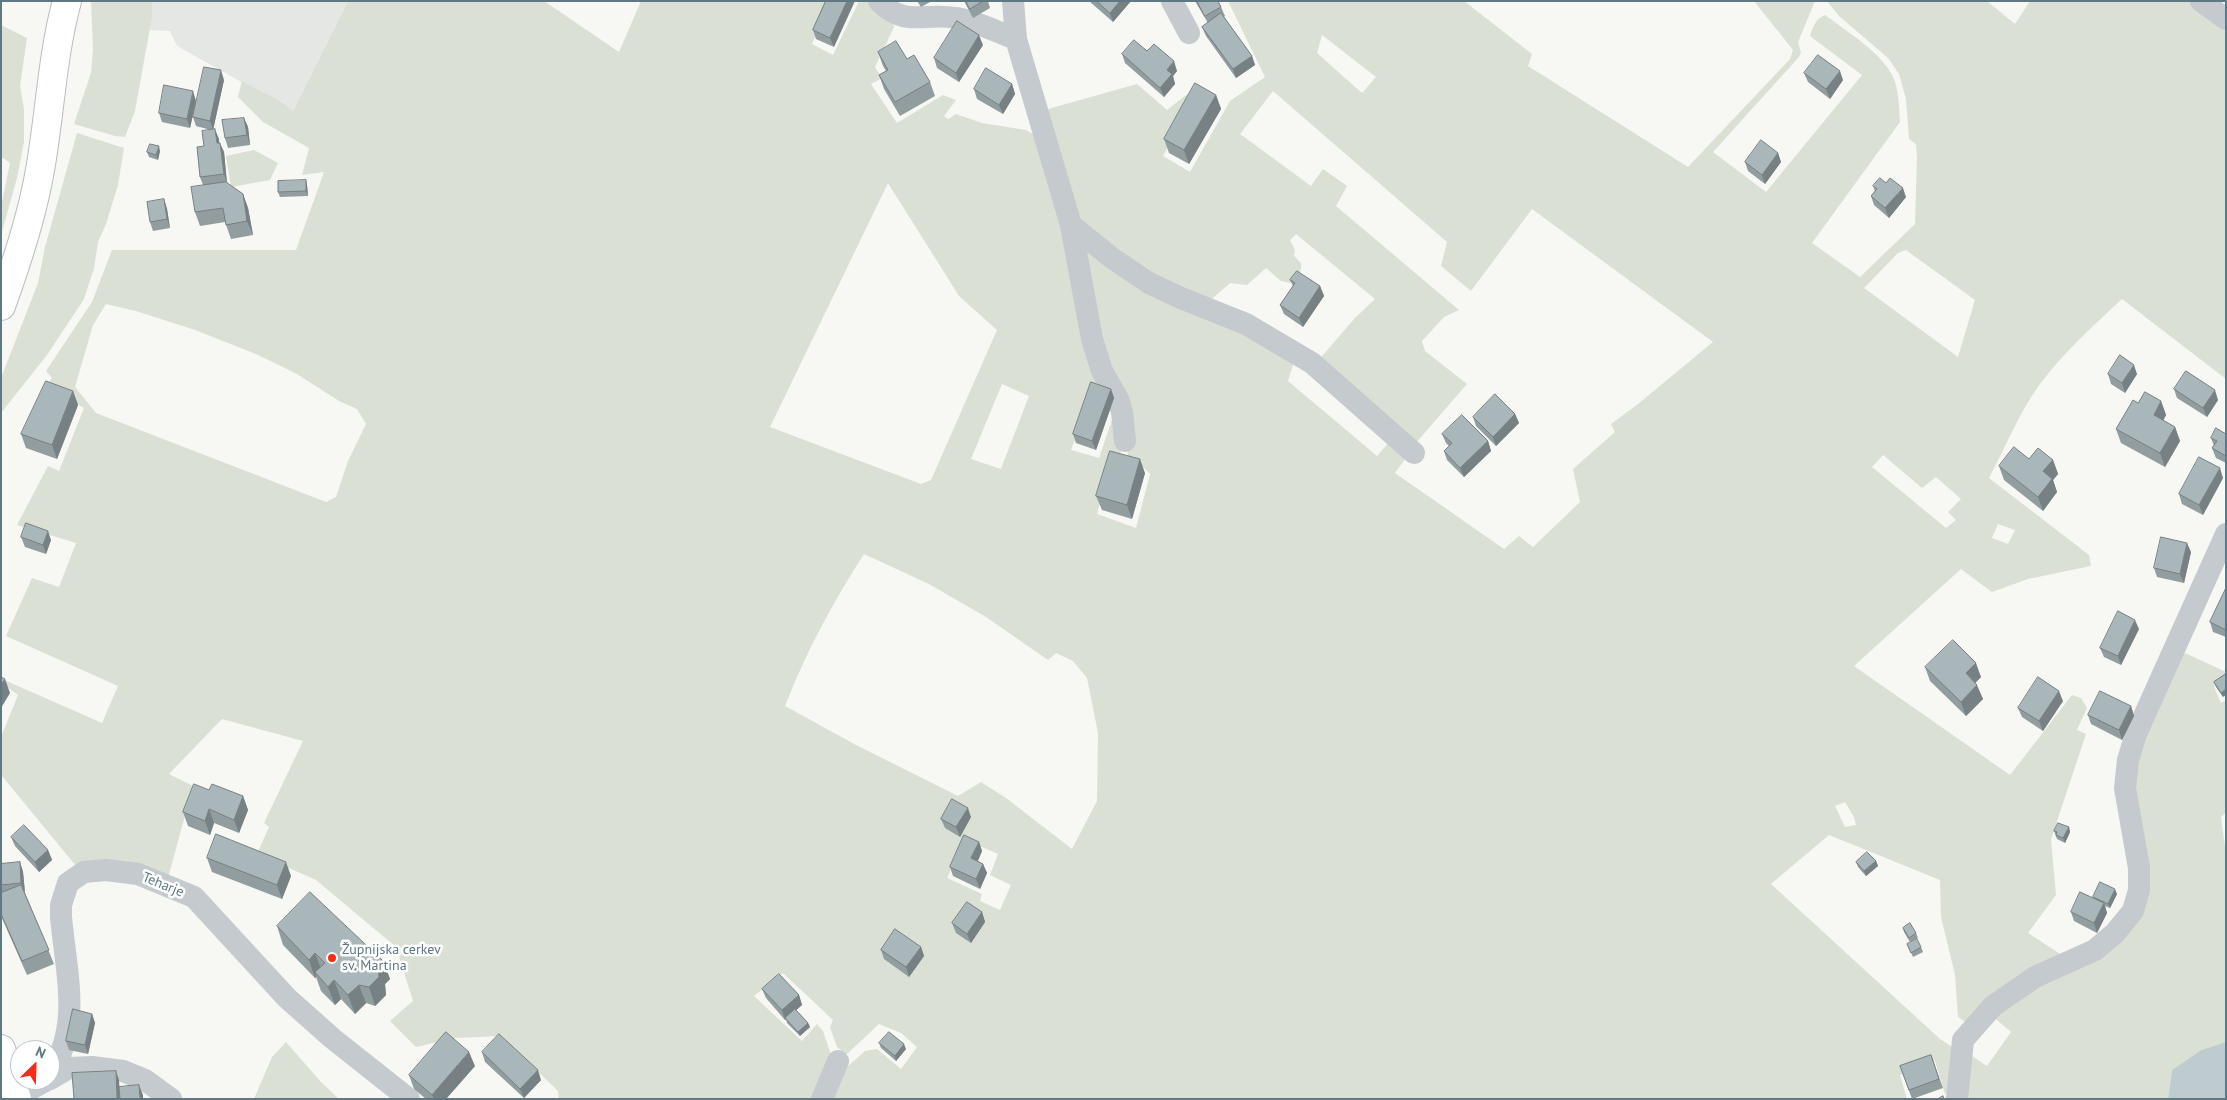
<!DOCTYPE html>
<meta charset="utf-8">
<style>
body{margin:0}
#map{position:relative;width:2227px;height:1100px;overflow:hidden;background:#f7f7f4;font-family:"PT Sans",sans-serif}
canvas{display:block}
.frame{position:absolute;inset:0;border:2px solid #5f7882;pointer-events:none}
.north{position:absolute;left:10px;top:1040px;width:50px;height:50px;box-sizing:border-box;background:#fff;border:1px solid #bfc9cd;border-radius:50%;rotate:24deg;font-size:14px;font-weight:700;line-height:20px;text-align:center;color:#5f7882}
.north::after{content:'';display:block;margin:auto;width:18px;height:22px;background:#f52d17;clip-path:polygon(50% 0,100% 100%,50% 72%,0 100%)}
</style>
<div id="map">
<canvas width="2227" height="1100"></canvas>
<div class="frame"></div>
<div class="north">N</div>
</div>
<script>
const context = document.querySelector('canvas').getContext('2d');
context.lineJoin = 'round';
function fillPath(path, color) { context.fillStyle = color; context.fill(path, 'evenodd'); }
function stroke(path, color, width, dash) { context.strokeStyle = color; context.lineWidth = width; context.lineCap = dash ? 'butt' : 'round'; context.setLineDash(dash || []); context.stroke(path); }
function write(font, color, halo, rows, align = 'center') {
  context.font = font + ' "PT Sans",sans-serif'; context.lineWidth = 5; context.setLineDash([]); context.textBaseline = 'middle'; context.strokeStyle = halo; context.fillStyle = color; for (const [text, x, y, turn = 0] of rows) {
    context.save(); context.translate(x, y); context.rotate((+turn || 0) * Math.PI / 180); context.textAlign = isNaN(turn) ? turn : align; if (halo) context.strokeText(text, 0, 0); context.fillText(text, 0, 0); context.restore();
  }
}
fillPath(new Path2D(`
 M152 1H348L293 111 282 102 270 98 177 46 170 31 150 30Z`), '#e5e7e5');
fillPath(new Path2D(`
 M91 1H152V17L135 111 125 137 115 136 74 124 91 73 93 50Z
 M348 1H544L619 52 641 1H830L812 44 833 55 859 1H874L893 20 894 27 875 67 882 78 871 84 897 123 943 95 956 100 944 116 948 119 956 114 982 123 1026 130 1042 139 1099 375 1071 450 1099 458 1117 405 1122 437 1120 461 1111 460 1097 514 1136 528 1150 474 1137 461 1128 457 1127 429 1107 370 1081 250 1089 246 1295 358 1288 381 1377 456 1391 440 1409 454 1395 473 1504 549 1519 536 1533 547 1580 502 1573 469 1615 432 1611 424 1638 404 1713 342 1532 209 1471 291 1441 266 1447 242 1273 91 1240 134 1311 186 1323 169 1347 186 1336 206 1459 310 1444 317 1422 341 1425 351 1467 384 1415 444 1317 362 1355 318 1375 299 1296 234 1290 240 1295 250 1294 256 1301 263C1302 273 1298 277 1290 283L1281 281 1266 268 1247 285 1230 283 1206 304 1183 294 1080 223 1041 111 1137 84 1167 110 1186 95 1193 99 1163 156 1190 172 1230 101 1265 77 1228 1H1464L1532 54 1528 66 1688 167 1790 59 1793 50 1754 1H1815L1798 42 1801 53 1799 57 1713 152 1766 192 1862 75 1810 36C1813 27 1815 19 1825 15 1846 31 1884 54 1894 79 1899 92 1899 108 1900 122L1812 243 1860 277 1915 224 1917 157 1916 144 1909 139 1906 99 1899 74 1888 58 1839 16 1827 1H1987L2015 24 2030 1H2192L2226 26V379L2122 299C2093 326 2064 352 2040 384 2020 411 2005 448 1989 478L2089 555 2091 566 2028 579 1992 592 1961 569 1854 666 2010 775 2072 695 2081 698 2087 708 2077 730 2086 734 2051 839 2056 895 2028 933 2065 957 1967 1023 1958 1017 1955 975 1941 917 1940 880 1829 835 1771 884 1940 1039 1955 1049 1950 1095 1945 1094 1935 1061 1900 1075 1907 1099H824L836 1077 865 1051 877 1049 901 1069 917 1047 901 1033 879 1024 847 1054 837 1047 830 1027 833 1020 783 973 754 996 802 1041 817 1024 823 1031 832 1058 816 1099H559L558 1091 501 1036 455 1038 416 1047 390 1021 413 1001 396 947 316 880 257 854 269 827 264 823 303 741 222 719 169 774 193 786 168 878 76 866 2 776 1 737 18 695 1 682 2 679 102 723 118 686 6 636 32 578 59 587 76 543 17 525 48 466 59 471 84 408 47 385 52 378 46 371 92 302 112 250H296L324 172 302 175 309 148 263 122 238 97 242 81C257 90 283 100 293 111ZM1322 35 1376 77 1362 93 1317 53ZM888 183 959 296 997 330 931 480 921 484 770 427ZM1906 250 1975 300 1958 357 1864 288 1898 253ZM106 304 136 311 195 330 256 354 297 374 339 401 357 409 366 424 348 461 336 497 326 502 96 413 75 387 93 325ZM1002 384 1029 396 1001 469 971 459ZM1883 455 1922 488 1936 477 1961 499 1948 512 1956 520 1946 528 1872 467ZM1998 524 2015 530 2008 544 1992 538ZM864 554 929 584 986 617 1048 660 1056 653 1073 661 1087 678 1098 733 1097 801 1072 849 1006 798 981 782 958 796 856 745 785 706C806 652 833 602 864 554ZM1845 802 1854 817 1856 825 1845 827 1835 806ZM966 840 998 854 990 875 1011 885 1000 910 980 901 982 894 947 878Z
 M1 25 27 38 20 86 24 109V142L17 178 1 235V207L10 163 3 158 1 160Z
 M77 133 124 148 118 185 106 224 98 242 94 268 84 299 47 355 1 413V378L38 283 45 247Z
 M254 150 278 163 270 180 231 187 226 156Z
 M2185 653 2226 672V677L2214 687 2221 703 2226 700V812L2221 817 2226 854V1042L2201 1050 2172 1070 2168 1099H1961L1966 1052 1987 1066 2011 1032 1991 1015 2127 934 2132 771 2176 661Z
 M286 1042 321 1082 339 1099H254L272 1057Z`), '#dae0d4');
fillPath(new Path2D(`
 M2226 1042V1099H2168L2172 1070 2201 1050Z`), '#becccf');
const major = new Path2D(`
 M1 306C17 262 32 217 40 170 50 114 52 56 67 1
 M1 1049 17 1099`);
stroke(major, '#b7bec0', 30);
stroke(new Path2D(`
 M879 1C905 28 925 12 956 18 976 21 997 32 1016 39
 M1013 1 1016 39 1071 225 1092 339 1102 371 1118 399 1122 412 1125 441
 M1172 1 1189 33
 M2201 1 2226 19
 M1071 225 1112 258 1149 283 1181 298 1246 324 1312 363 1414 453
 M50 1075C82 1023 66 974 61 917V905L68 883 84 872 106 870 138 874 194 897 287 998 332 1038 409 1099
 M50 1079 69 1068 92 1067 123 1071 145 1080 171 1099
 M17 1097 47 1080
 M822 1099 838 1061
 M1957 1099 1963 1040 1993 1006 2035 977 2095 950 2115 933 2133 911 2139 890V868L2125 788 2128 760 2136 734 2226 534`), '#c4cacd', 22);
stroke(major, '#fff', 28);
fillPath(new Path2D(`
 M826 1 834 47 816 39 813 30Z
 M917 1H932L921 7Z
 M964 1H988L990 8 973 18Z
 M1089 1H1131L1113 22Z
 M1195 1H1218L1221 7 1225 16 1224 17 1252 56 1255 65 1236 78 1206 36 1202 27 1208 23Z
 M983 45 959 82 937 68 934 58Z
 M1147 51 1177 71 1173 76 1175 84 1164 97 1125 63 1122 54Z
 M878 52 907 59 930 82 935 96 900 116 884 89 879 75 886 71 883 66Z
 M1804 73 1843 80 1830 99 1808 82Z
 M224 80 213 130 219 139V143L224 152 227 183 243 194 248 208 253 235 231 239 225 222 200 226 195 212 203 185 200 177 211 130 196 126 193 117Z
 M1012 84 1015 94 1003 114 977 99 974 89Z
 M1216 95 1221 109 1189 164 1169 153 1164 139Z
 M196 101 190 128 162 122 159 113Z
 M244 118 248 127 250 145 228 148 225 138Z
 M160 151 158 160 149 157 147 152Z
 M1778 153 1781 162 1765 184 1748 171 1745 162Z
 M307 185 308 196 280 197 278 192Z
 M1873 186 1906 197 1889 218 1874 205 1871 196 1875 191Z
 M164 199 167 209 170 228 153 231 150 222Z
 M1290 280 1320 286 1324 296 1303 327 1284 314 1280 305 1293 286Z
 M2108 374H2137L2125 393 2111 384Z
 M1111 389 1114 398 1096 450 1076 443 1073 434Z
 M2174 389 2218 400 2207 417 2177 398Z
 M73 391 78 405 57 459 26 448 21 434Z
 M2161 401 2166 415 2163 420 2175 427 2180 441 2165 467 2121 443 2116 429 2138 403Z
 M1515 414 1519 423 1496 446 1476 426 1473 417Z
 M1442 434 1488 441 1491 451 1464 477 1447 460 1444 451 1449 446 1446 443Z
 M2226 434V463L2216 458 2212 448 2214 446 2211 438Z
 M2029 459 2053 460 2058 474 2053 480 2057 492 2043 511 2004 480 1999 466Z
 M1145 473 1132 519 1102 510 1096 496Z
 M2223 478 2203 515 2182 504 2179 494Z
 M21 537 51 540 46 554 25 547Z
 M2191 552 2184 583 2157 577 2154 568Z
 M2226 588V637L2213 632 2210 622Z
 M2139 629 2121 665 2104 657 2100 648Z
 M1925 667 1981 677 1975 683 1983 699 1966 716 1930 681Z
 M2226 674 2223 697 2216 687 2214 682Z
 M2063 701 2043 731 2022 717 2018 708Z
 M2131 706 2134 716 2122 740 2091 724 2088 715Z
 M209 790 243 796 248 810 239 833 214 823 210 835 188 826 183 812Z
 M971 817 960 837 945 828 941 819Z
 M2069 827 2070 832 2065 843 2057 839 2054 831Z
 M11 837 48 850 52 860 39 872 15 846Z
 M979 842 982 851 978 861 983 864 987 873 980 889 953 876 950 867Z
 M207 858 291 876 282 899 212 872Z
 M1876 861 1878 866 1866 876 1858 867 1856 862Z
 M20 862 23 872 25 893 54 964 27 975 1 916V864Z
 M2117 894 2110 908 2105 906 2107 913 2097 933 2074 921 2071 912 2094 899 2093 897Z
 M982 912 985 922 971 943 956 933 952 923Z
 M277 926 383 961 390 979 385 984 386 995 375 1006 366 1003 355 1014 341 999 335 1005 321 991 316 977 315 978 283 945Z
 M1903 928 1916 933 1918 938 1910 942 1904 932Z
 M1907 944 1921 947 1923 952 1913 957Z
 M921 947 924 956 909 977 884 959 881 950Z
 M762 989 799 995 802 1005 796 1010 808 1023 810 1027 800 1036 787 1023 786 1019 785 1020 766 998Z
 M92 1014 95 1023 88 1054 69 1050 66 1041Z
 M879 1043 906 1049 896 1061 881 1048Z
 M482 1052 541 1080 524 1098 485 1062Z
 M1931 1055 1943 1088 1912 1099 1900 1066Z
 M475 1066 446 1099H426L414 1089 409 1075Z`), '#929da0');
fillPath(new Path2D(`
 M847 1H855L834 47 830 38Z
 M1120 1H1131L1113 22 1110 13Z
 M979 35 983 45 959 82 956 73Z
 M1252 56 1255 65 1236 78 1233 69Z
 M1174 61 1177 71 1173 76 1175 84 1164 97 1160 88 1167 70Z
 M221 70 224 80 213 130 210 121Z
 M1840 71 1843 80 1830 99 1826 89Z
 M1012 84 1015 94 1003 114 999 105Z
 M193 91 196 101 190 128 187 119Z
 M1216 95 1221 109 1189 164 1184 150Z
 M244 118 248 127 250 145 247 135Z
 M215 129 219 139 220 153 217 143Z
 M220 143 224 152 227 184 224 174Z
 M159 146 160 151 158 160 156 155Z
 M1778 153 1781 162 1765 184 1762 175Z
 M306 180 307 185 308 196 306 191Z
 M1903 188 1906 197 1889 218 1885 208Z
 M243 194 248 208 253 235 247 221Z
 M164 199 167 209 170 228 167 219Z
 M1320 286 1324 296 1303 327 1299 318Z
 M2134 365 2137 374 2125 393 2122 383Z
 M1111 389 1114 398 1096 450 1092 441Z
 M2215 390 2218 400 2207 417 2203 408Z
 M73 391 78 405 57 459 52 445Z
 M2161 401 2166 415 2159 429 2154 415Z
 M1515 414 1519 423 1496 446 1493 437Z
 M2175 427 2180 441 2165 467 2160 453Z
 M1488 441 1491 451 1464 477 1460 468Z
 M1140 459 1145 473 1132 519 1127 505Z
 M2053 460 2058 474 2053 480 2057 492 2043 511 2038 497 2043 471Z
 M2220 468 2223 478 2203 515 2199 505Z
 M48 531 51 540 46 554 43 545Z
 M2187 543 2191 552 2184 583 2180 574Z
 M2135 620 2139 629 2121 665 2118 656Z
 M1976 663 1981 677 1971 687 1966 673Z
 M5 679 10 693 1 708V685Z
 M1977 685 1983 699 1966 716 1961 702Z
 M2226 689V695L2223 697 2221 693Z
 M2059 691 2063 701 2043 731 2039 721Z
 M2131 706 2134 716 2122 740 2119 730Z
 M243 796 248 810 239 833 234 820Z
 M968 808 971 817 960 837 956 827Z
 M209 809 214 823 210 835 205 821Z
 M2069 827 2070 832 2065 843 2063 838Z
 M979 842 982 851 975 867 971 858Z
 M48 850 52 860 39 872 35 862Z
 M1876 861 1878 866 1866 876 1864 871Z
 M20 862 23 872 25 893 21 883Z
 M286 862 291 876 282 899 277 885Z
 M983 864 987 873 980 889 976 879Z
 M2115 889 2117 894 2110 908 2108 904Z
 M2104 903 2107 913 2097 933 2094 923Z
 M982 912 985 922 971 943 967 934Z
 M921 947 924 956 909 977 906 967Z
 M315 953 322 972H315L316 977 315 978 309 960Z
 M383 961 390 979 385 984 386 995 375 1006 369 987 378 966Z
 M334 980 341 999 335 1005 328 987Z
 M359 985 366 1003 355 1014 348 995Z
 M799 995 802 1005 785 1020 782 1010Z
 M92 1014 95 1023 88 1054 85 1045Z
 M808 1023 810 1027 800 1036 798 1032Z
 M904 1044 906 1049 896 1061 895 1056Z
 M469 1052 475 1066 446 1099H434L432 1095Z
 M538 1070 541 1080 524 1098 520 1089Z
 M116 1071 119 1080 120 1099H117Z
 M139 1085 143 1095V1099H140Z`), '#778082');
const building = new Path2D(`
 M826 1H847L830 38 813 30Z
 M966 1H983L970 9Z
 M1097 1H1120L1110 13Z
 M1197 1H1218L1221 7 1205 16Z
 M1221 13 1252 56 1233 69 1202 27Z
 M957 21 979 35 956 73 934 58Z
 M1134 40 1147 51 1154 44 1174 61 1167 70 1172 74 1160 88 1122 54Z
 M896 41 907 59 914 55 930 82 895 102 879 75 888 70 878 52Z
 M1818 55 1840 71 1826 89 1804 73Z
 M204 67 221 70 210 121 193 117Z
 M986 68 1012 84 999 105 974 89Z
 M1195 83 1216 95 1184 150 1164 139Z
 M164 85 193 91 187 119 159 113Z
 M244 118 247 135 225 138 222 120Z
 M215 129 217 143H220L224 174 200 177 197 147 204 146 202 131Z
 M1761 140 1778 153 1762 175 1745 162Z
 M150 144 159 146 156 155 147 152Z
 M1880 178 1886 183 1890 178 1903 188 1885 208 1871 196 1877 189 1873 186Z
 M306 180V191L278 192V181Z
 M226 182 243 194 247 221 226 225 223 208 195 212 191 187Z
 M164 199 167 219 150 222 147 202Z
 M1297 271 1320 286 1299 318 1280 305 1295 283 1290 280Z
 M2120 355 2134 365 2122 383 2108 374Z
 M2186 371 2215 390 2203 408 2174 389Z
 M46 381 73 391 52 445 21 434Z
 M1091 382 1111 389 1092 441 1073 434Z
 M2145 392 2161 401 2154 415 2175 427 2160 453 2116 429 2133 400 2138 403Z
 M1495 394 1515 414 1493 437 1473 417Z
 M1462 415 1488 441 1460 468 1444 451 1452 443 1442 434Z
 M2216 428 2226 434V456L2212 448 2217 441 2211 438Z
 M2014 447 2029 459 2038 448 2053 460 2043 471 2052 479 2038 497 1999 466Z
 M1110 451 1140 459 1127 505 1096 496Z
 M2199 457 2220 468 2199 505 2179 494Z
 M26 523 48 531 43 545 21 537Z
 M2161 537 2187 543 2180 574 2154 568Z
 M2226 588V630L2210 622Z
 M2118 611 2135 620 2118 656 2100 648Z
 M1953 640 1976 663 1966 673 1977 685 1961 702 1925 667Z
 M2226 674V689L2221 693 2214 682Z
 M1 677 5 679 1 685Z
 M2038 677 2059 691 2039 721 2018 708Z
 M2100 691 2131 706 2119 730 2088 715Z
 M194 784 209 790 212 784 243 796 234 820 209 809 205 821 183 812Z
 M952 799 968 808 956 827 941 819Z
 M2058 823 2069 827 2063 838 2056 835 2057 832 2054 831Z
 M24 825 48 850 35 862 11 837Z
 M216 834 286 862 277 885 207 858Z
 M964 835 979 842 971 858 983 864 976 879 950 867Z
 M1867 852 1876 861 1864 871 1856 862Z
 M20 862 21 883 1 885V864Z
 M2100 882 2115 889 2108 904 2093 897Z
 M21 885 49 950 22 961 1 914V893Z
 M310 892 383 961 378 966 379 977 369 987 359 985 348 995 334 980 328 987 315 972 325 963 315 953 309 960 277 926Z
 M2080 892 2104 903 2094 923 2071 912Z
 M967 902 982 912 967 934 952 923Z
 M1910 923 1916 933 1909 938 1903 928Z
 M895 929 921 947 906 967 881 950Z
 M1917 939 1921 947 1911 953 1907 944Z
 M779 974 799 995 782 1010 762 989Z
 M73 1009 92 1014 85 1045 66 1041Z
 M795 1009 808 1023 798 1032 785 1018Z
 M446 1032 469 1052 432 1095 409 1075Z
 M889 1032 904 1044 895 1056 879 1043Z
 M499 1034 538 1070 520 1089 482 1052Z
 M29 1046 38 1047V1050H29Z
 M1931 1055 1939 1079 1909 1090 1900 1066Z
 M116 1071 117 1099H74L72 1073Z
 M139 1085 140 1099H120L119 1087Z
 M1943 1096 1944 1099H1938Z`);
fillPath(building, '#aab7ba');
stroke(building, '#778082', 1);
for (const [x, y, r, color] of [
 [332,958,5,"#f52d17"]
]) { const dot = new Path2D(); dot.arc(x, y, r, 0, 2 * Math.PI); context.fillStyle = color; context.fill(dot); stroke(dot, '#fff', 2); }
write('14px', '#5f7882', '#fff', [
 ["Teharje",163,885,22]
]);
write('14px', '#5f7882', '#fff', [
 ["Župnijska cerkev",342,950],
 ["sv. Martina",342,966]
], 'left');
</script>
